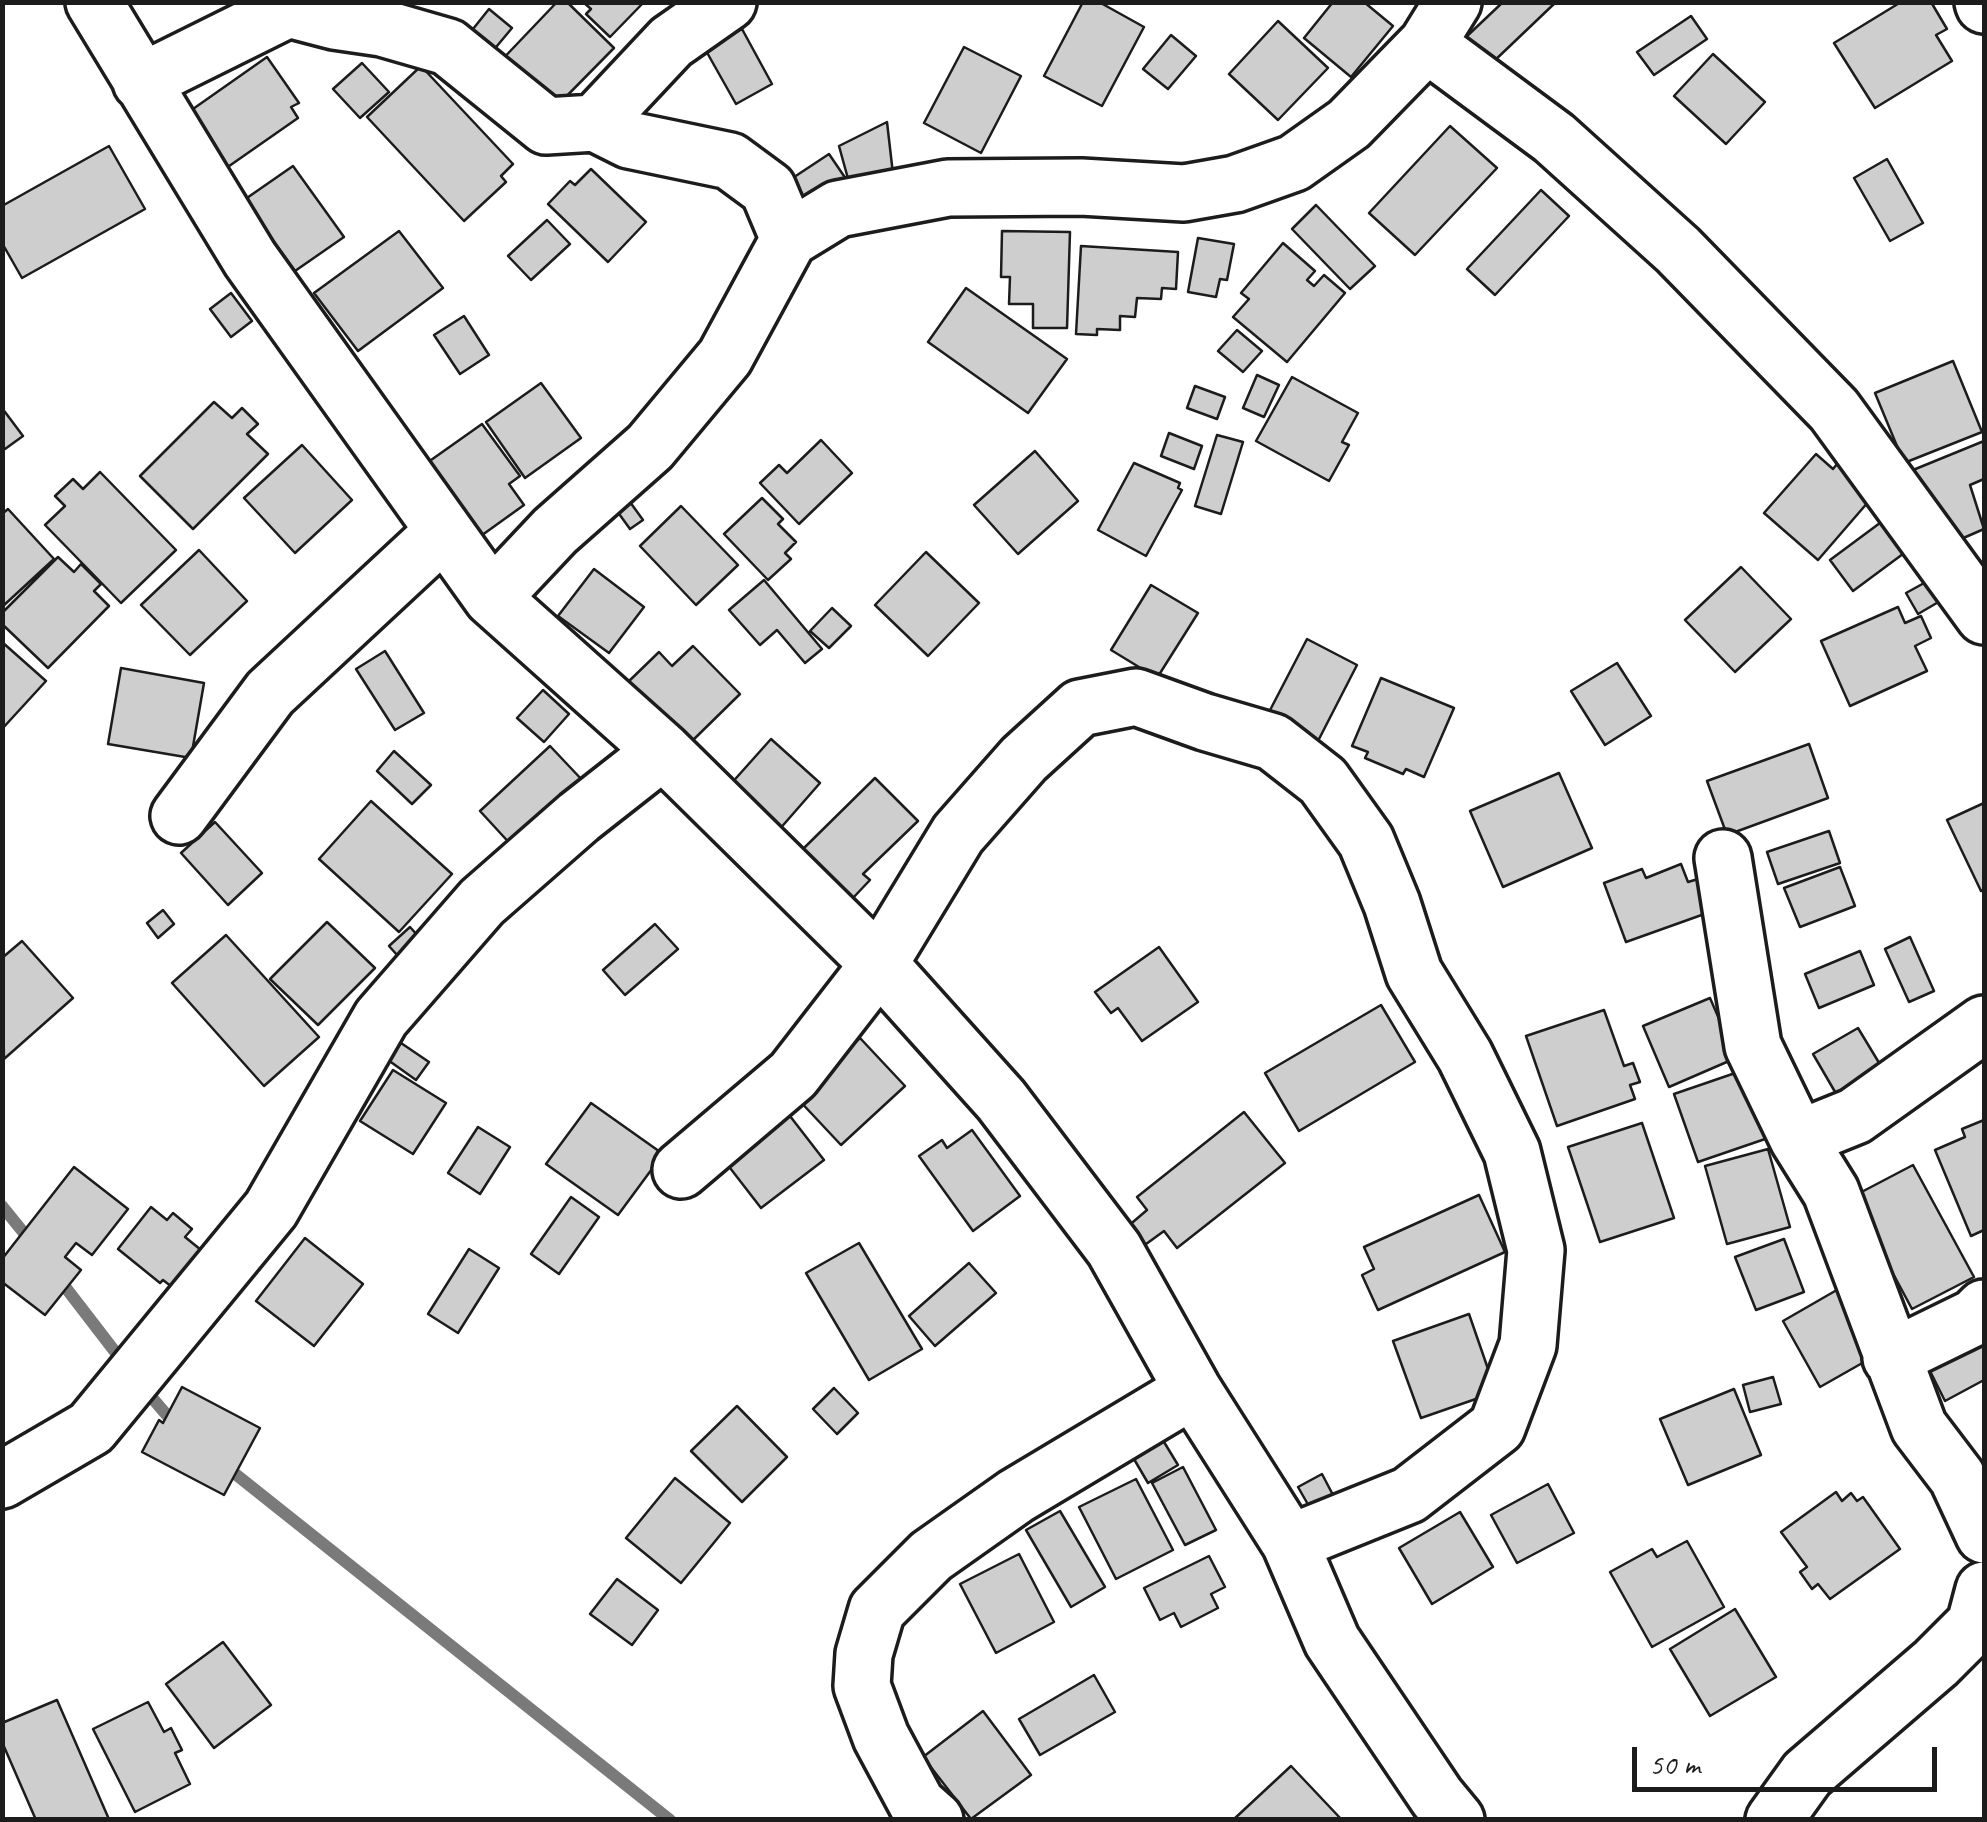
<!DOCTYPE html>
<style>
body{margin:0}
#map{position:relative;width:1987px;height:1822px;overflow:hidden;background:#fff;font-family:Caveat,sans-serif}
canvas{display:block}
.frame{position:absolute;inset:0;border:5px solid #1c1c1c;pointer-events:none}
.scale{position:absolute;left:1632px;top:1747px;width:305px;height:45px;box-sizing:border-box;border:5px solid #1c1c1c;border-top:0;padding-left:12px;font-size:30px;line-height:35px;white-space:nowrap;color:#1c1c1c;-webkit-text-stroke:8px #fff;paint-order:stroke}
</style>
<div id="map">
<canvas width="1987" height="1822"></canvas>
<div class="frame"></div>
<div class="scale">50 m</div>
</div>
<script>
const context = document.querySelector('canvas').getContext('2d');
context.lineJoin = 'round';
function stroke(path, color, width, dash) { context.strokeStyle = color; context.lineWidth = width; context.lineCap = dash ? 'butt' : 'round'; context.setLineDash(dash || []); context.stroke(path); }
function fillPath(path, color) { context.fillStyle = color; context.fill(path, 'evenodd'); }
stroke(new Path2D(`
 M2 1206 32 1243
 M56 1275 126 1366
 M142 1386 177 1427
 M224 1465 670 1820`), '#7a7a7a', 12);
const building = new Path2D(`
 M557 2H567L614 48 548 115 496 66Z
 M583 2H644L610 37 586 14 591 9Z
 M1083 2H1099L1144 27 1102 106 1044 76Z
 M1333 2H1364L1393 26 1351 77 1304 38Z
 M1503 2H1556L1491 64 1465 38Z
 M1901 2H1931L1947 29 1936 35 1952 61 1875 108 1834 43Z
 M489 9 512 28 492 52 469 34Z
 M1691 16 1707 39 1654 75 1637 52Z
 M1278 21 1328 68 1278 120 1229 74Z
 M742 29 772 84 736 104 705 49Z
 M1171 35 1196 56 1168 89 1143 69Z
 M964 47 1021 76 981 153 924 123Z
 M1713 54 1765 102 1726 144 1674 96Z
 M267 57 299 103 291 107 298 118 222 171 183 116Z
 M362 63 389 92 360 118 333 89Z
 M421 66 513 164 501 176 506 182 464 221 367 117Z
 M887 122 893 174 850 186 839 146Z
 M1450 126 1497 168 1415 255 1369 213Z
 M109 146 145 209 22 278 2 243V206Z
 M829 154 846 179 792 214 776 189Z
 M1887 159 1923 223 1890 241 1854 178Z
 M293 166 344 237 295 271 244 200Z
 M591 169 646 222 608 262 548 204 570 181 575 185Z
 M1541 190 1569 216 1495 295 1467 269Z
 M1316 205 1375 266 1350 289 1292 229Z
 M547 220 570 244 531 280 508 256Z
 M399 231 443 288 358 351 314 293Z
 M1002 231 1070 232 1067 328H1033V304H1009L1010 277H1001Z
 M1198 238 1234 244 1227 280 1220 279 1216 297 1188 292Z
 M1283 243 1315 271 1307 280 1314 286 1324 275 1345 293 1287 362 1233 317 1249 299 1241 293Z
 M1081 246 1178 252 1176 289 1162 288 1161 299 1137 298 1135 317 1120 316V330L1097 329V335L1076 334Z
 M966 288 1067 359 1028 413 928 342Z
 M231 293 252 321 231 337 210 309Z
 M464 316 489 355 460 374 434 335Z
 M1237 330 1262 351 1243 372 1218 351Z
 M1953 361 1982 432 1904 463 1875 393Z
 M1257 375 1279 385 1264 417 1243 408Z
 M1292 377 1358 413 1342 442 1349 445 1329 481 1256 441Z
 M541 383 581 438 525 478 486 422Z
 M1195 386 1225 397 1217 419 1187 408Z
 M214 402 232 418 242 408 258 424 247 434 268 454 193 529 140 476Z
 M2 408 23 436 5 449 2 446Z
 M482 424 520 476 509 484 524 505 478 538 424 465Z
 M1169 433 1202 446 1194 469 1161 456Z
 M1217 435 1243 442 1221 514 1195 506Z
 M821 440 852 473 799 524 760 483 779 465 787 473Z
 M1984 441V479L1970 485 1984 529 1945 546 1913 470Z
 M302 445 352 500 295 553 244 498Z
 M1035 451 1078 501 1018 554 974 505Z
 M1816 454 1833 469 1837 464 1858 483 1854 487 1869 501 1818 560 1764 513Z
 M1134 463 1180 483 1178 488 1182 490 1146 556 1098 530Z
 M100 472 176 550 121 603 45 525 65 506 55 496 73 479 83 489Z
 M762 498 783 519 778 524 796 542 785 553 791 559 768 580 724 534Z
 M630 502 643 520 630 529 617 511Z
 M681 506 738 565 696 605 640 546Z
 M8 509 54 559 2 607V514Z
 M1888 517 1911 548 1853 591 1830 560Z
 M199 550 247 601 190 655 141 605Z
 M926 552 979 603 928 656 875 605Z
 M58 557 74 572 81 564 101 584 94 591 109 606 48 668 2 624V613Z
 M1741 567 1791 619 1735 672 1685 620Z
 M594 569 644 607 609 653 558 616Z
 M1935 577 1947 597 1918 614 1906 593Z
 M764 580 822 649 805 663 777 630 760 645 729 610Z
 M1151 585 1198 613 1157 678 1111 650Z
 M1898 607 1905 623 1921 616 1931 638 1915 646 1927 671 1850 706 1821 641Z
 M832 608 851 626 829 648 810 631Z
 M1307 639 1357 665 1318 741 1268 714Z
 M2 642 46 681 2 729Z
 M693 646 740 694 688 745 626 684 659 652 672 666Z
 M385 651 424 713 395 730 356 669Z
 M1617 663 1651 716 1605 745 1571 691Z
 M121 668 204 683 191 758 108 744Z
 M1381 678 1454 708 1424 777 1406 769 1403 774 1365 758 1368 752 1352 746Z
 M543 690 569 714 544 742 517 718Z
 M771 739 820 783 778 831 729 786Z
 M1809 744 1828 798 1727 835 1707 781Z
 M550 746 584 782 514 848 480 811Z
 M394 751 431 785 412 804 377 771Z
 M1559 773 1592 848 1503 887 1470 811Z
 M875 778 918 821 863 874 870 880 852 899 803 849Z
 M371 801 452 874 399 932 319 859Z
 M1984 803V889L1981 891 1947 820Z
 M215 822 262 873 228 905 181 853Z
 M1829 831 1840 863 1778 884 1767 852Z
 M1681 864 1688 882 1698 879 1710 912 1626 942 1604 883 1642 869 1646 878Z
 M1840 867 1855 906 1800 927 1784 888Z
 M163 910 174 924 158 938 147 923Z
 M327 922 375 968 318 1025 270 979Z
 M655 924 678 949 625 995 603 970Z
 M410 927 427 946 406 965 389 946Z
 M226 935 319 1037 264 1086 172 983Z
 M1910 937 1934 991 1909 1002 1885 949Z
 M22 941 73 998 4 1059 2 958Z
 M1159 947 1198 1002 1142 1041 1118 1008 1111 1013 1095 992Z
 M1860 951 1874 985 1819 1008 1805 974Z
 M1710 998 1736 1058 1669 1087 1643 1026Z
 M1381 1005 1415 1062 1299 1131 1265 1073Z
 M1604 1010 1624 1066 1633 1063 1640 1082 1630 1085 1635 1099 1557 1126 1526 1036Z
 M1858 1028 1884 1071 1838 1097 1813 1054Z
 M860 1038 905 1086 841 1145 796 1097Z
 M401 1043 429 1062 416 1080 388 1060Z
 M393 1070 446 1103 413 1154 360 1121Z
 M1744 1070 1768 1138 1698 1162 1674 1094Z
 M591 1103 663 1154 618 1215 546 1164Z
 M783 1107 824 1160 761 1208 720 1155Z
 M1244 1112 1285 1163 1177 1248 1164 1231 1142 1247 1126 1228 1147 1210 1137 1197Z
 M1984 1120V1230L1971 1236 1935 1150 1965 1137 1962 1129Z
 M1642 1123 1674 1218 1600 1242 1568 1147Z
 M478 1127 510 1147 480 1194 448 1173Z
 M972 1130 1020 1196 973 1231 919 1156 942 1140 947 1148Z
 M1768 1149 1790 1227 1727 1244 1705 1166Z
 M1913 1165 1974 1277 1912 1309 1852 1197Z
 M74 1167 128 1209 92 1255 76 1243 65 1257 81 1270 45 1315 2 1282V1259Z
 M1479 1195 1505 1252 1378 1310 1362 1275 1374 1269 1364 1247Z
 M571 1197 599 1217 559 1274 531 1254Z
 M151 1207 167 1220 173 1213 192 1229 185 1237 206 1254 176 1290 163 1280 160 1283 118 1249Z
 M305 1238 363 1284 314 1346 256 1301Z
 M1784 1239 1804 1292 1756 1310 1735 1257Z
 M859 1243 922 1349 869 1380 806 1273Z
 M469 1249 499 1268 458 1333 428 1314Z
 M969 1263 996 1293 935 1346 909 1316Z
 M1842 1287 1880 1353 1820 1387 1783 1321Z
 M1469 1314 1496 1392 1421 1418 1393 1341Z
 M1984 1336V1380L1945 1401 1927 1365Z
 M1773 1377 1781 1404 1750 1412 1743 1385Z
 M182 1387 260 1428 224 1495 142 1452 159 1420 163 1423Z
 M834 1388 858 1413 837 1434 813 1409Z
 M1734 1389 1761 1455 1688 1485 1660 1419Z
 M737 1406 787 1457 742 1502 691 1451Z
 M1161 1437 1178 1465 1148 1483 1131 1454Z
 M1183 1467 1216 1530 1185 1545 1152 1483Z
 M1322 1474 1333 1495 1310 1508 1298 1487Z
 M675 1478 730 1523 681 1583 626 1538Z
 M1136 1479 1173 1550 1116 1579 1079 1507Z
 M1548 1484 1574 1533 1517 1563 1491 1515Z
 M1836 1492 1842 1501 1851 1493 1857 1501 1863 1497 1900 1549 1830 1599 1818 1584 1812 1589 1800 1572 1807 1567 1781 1532Z
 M1060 1511 1105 1587 1071 1607 1026 1530Z
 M1460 1512 1493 1567 1432 1604 1399 1548Z
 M1687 1541 1724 1607 1652 1647 1610 1572 1652 1549 1657 1557Z
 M1019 1554 1054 1622 996 1653 960 1584Z
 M1209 1556 1225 1587 1211 1594 1218 1608 1181 1627 1174 1613 1160 1620 1144 1588Z
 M617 1579 658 1610 632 1645 590 1614Z
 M1735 1609 1776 1677 1710 1716 1670 1649Z
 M223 1642 271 1705 214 1748 166 1684Z
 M1094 1675 1115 1712 1040 1755 1019 1719Z
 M57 1700 108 1817 102 1820H36L2 1742V1723Z
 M148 1702 164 1732 171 1728 182 1750 175 1753 190 1784 135 1812 93 1729Z
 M983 1711 1031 1775 971 1819 923 1757Z
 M1291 1766 1342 1820H1233Z`);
fillPath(building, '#cecece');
stroke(building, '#1c1c1c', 2.5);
const minor = new Path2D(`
 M94 2 250 259 492 598 663 751 879 964 1001 1100 1114 1249 1193 1390 1290 1543 1332 1641 1437 1797 1456 1820
 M1983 2 1984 5
 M1427 44 1554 138 1678 250 1834 410 1984 616
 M141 82 288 9 334 21 382 28 448 47 546 126 595 123 629 140 730 161 768 189 789 239
 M595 123 671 42 728 2
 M492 598 555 531 650 447 725 357 789 239 838 209 948 188 1081 187 1184 193 1235 184 1294 163 1349 124 1427 44 1453 2
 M179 816 270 693 442 533
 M1723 858 1753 1046 1798 1139 1831 1192 1919 1427 1957 1477 1984 1535
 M1798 1139 1855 1116 1984 1024
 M681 1170 793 1075 879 964 958 834 1024 759 1080 708 1136 697 1205 722 1273 742 1323 781 1366 841 1392 904 1414 973 1465 1056 1512 1152 1536 1250 1528 1345 1497 1427 1409 1495 1290 1543
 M1891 1358 1975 1317 1984 1308
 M2 1480 91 1428 271 1209 381 1018 482 902 579 817 663 751
 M935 1820 917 1804 881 1737 862 1686 864 1654 877 1610 931 1556 1016 1496 1193 1390
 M1774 1820 1807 1774 1936 1663 1975 1624 1984 1590`);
stroke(minor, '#1c1c1c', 62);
stroke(minor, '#fff', 55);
</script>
